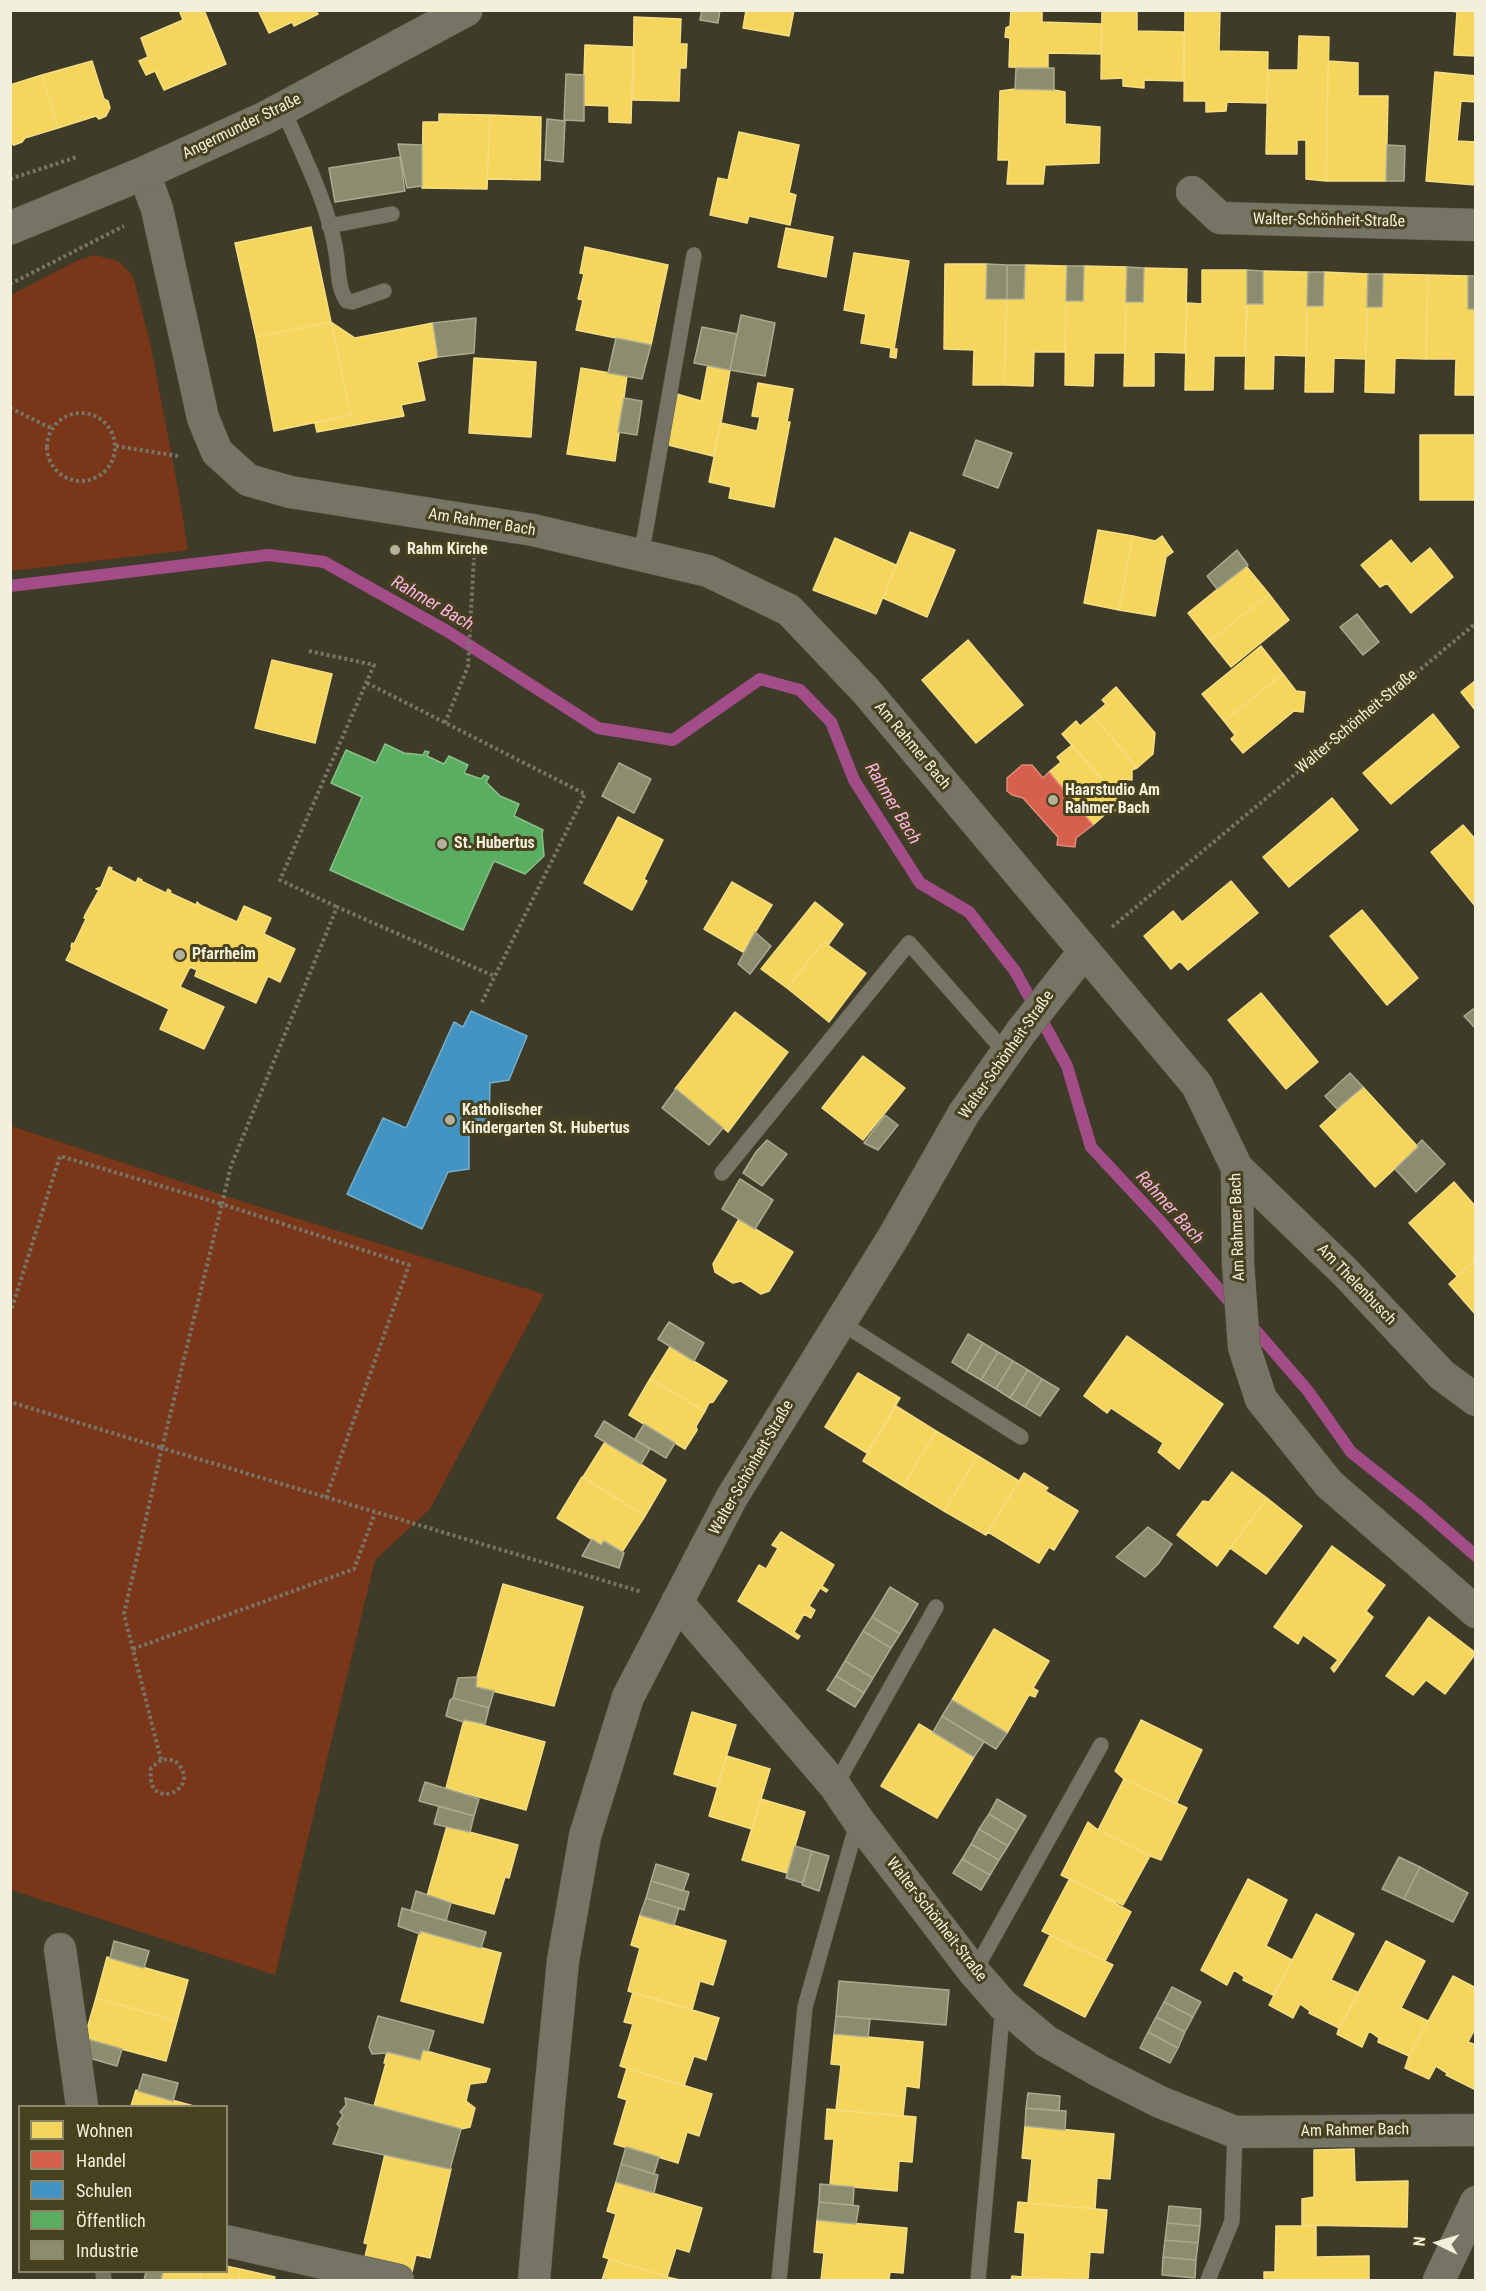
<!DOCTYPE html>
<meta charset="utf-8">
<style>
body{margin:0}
#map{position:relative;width:1486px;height:2291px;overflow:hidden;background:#3e3b28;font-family:"Roboto Condensed",sans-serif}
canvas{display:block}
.frame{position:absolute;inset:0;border:12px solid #f2efdb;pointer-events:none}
.legend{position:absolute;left:18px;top:2105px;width:210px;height:168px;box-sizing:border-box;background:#47411f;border:2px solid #8b876a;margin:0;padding:8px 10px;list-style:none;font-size:18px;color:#f2efdb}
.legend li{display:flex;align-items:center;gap:12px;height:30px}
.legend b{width:30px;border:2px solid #8b876a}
.north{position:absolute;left:1408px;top:2213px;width:60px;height:60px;-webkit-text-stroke:4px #47411f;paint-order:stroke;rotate:275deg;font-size:16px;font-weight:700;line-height:24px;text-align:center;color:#f2efdb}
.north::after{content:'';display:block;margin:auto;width:21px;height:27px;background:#f2efdb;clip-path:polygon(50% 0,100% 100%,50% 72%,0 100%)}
</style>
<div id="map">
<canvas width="1486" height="2291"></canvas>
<div class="frame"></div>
<ul class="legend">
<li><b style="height:16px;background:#f6d55c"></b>Wohnen</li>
<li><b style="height:16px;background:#d6604d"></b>Handel</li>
<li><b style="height:16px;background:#4393c3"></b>Schulen</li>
<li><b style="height:16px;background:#5aae61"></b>Öffentlich</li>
<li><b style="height:16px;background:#8c8c6e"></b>Industrie</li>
</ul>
<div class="north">N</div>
</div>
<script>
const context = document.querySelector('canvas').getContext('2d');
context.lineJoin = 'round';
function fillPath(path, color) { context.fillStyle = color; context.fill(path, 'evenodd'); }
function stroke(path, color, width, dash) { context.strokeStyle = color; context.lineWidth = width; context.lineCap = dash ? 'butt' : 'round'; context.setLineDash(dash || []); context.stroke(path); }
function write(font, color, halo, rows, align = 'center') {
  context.font = font + ' "Roboto Condensed",sans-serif'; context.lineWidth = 6; context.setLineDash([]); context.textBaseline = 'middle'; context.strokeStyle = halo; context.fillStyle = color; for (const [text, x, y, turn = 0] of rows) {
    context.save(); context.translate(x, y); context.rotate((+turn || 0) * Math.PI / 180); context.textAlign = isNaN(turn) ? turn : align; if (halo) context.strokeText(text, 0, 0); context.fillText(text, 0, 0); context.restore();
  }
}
fillPath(new Path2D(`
 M95 255 118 261 133 276 151 347 179 494 188 550 11 571V295L76 261Z
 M11 1126 253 1205 544 1294 430 1509 375 1560 275 1975 11 1890Z`), '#7a3619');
const homes = new Path2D(`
 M179 10H204L226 64 164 90 155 71 146 75 139 61 148 57 141 38 183 20Z
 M258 10H316L318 14 294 26 292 22 269 33Z
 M746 10H794L789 36 743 28Z
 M1011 10H1042V22L1102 24 1101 54 1048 53V68L1009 67 1010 38 1005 37 1006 28 1010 26Z
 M1102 10H1137V31L1184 32 1183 81 1144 80V88L1123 86V78L1101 79Z
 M1447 10H1476V56L1454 55 1457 12Z
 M1185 11H1220L1219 51 1268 52 1267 103 1227 102 1226 111 1206 112V101H1184Z
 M634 17 681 19 680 44H687L686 68H680L679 101 633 100Z
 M1299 36 1329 37 1326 181 1306 179V140H1297V154H1266L1268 70H1298Z
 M585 45 633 47 631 123 609 122V106L583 105Z
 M92 61 104 99 108 101 110 108 106 116 99 119 96 116 58 128 42 75Z
 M1328 61 1358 63V96H1388L1386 181H1326Z
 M1435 72 1476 76V102L1461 101 1457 141 1476 142V185L1426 181Z
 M42 75 58 128 25 138 22 142 14 145 10 143V85Z
 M1015 89 1054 90 1065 92V124L1100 127 1099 163 1045 165 1043 184H1007L1009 160H998L1000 91Z
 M439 114 490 115 487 189 422 188 423 122H439Z
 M490 115 541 117 540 180 487 179Z
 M739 132 799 145 789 193 796 195 790 225 749 216 747 223 710 215 718 178 728 180Z
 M311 227 331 322 256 337 235 243Z
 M786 228 833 237 826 277 778 267Z
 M585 247 668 265 651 345 576 330 583 300 578 299 584 274 580 273Z
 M854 253 909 261 894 349H897L896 358 890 357 891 348 861 343 866 314 844 310Z
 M945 264H987L986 299H1007L1004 385H973L974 350 944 349Z
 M1025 265 1067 266 1065 352H1034L1033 386 1004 385 1007 299H1024Z
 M1084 266 1127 267 1125 353H1094L1093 386 1065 385 1066 301H1083Z
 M1144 268 1187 269 1185 353 1154 352V386H1124L1126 302H1143Z
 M1202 270H1247L1245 356H1214L1213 390H1185L1187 303 1202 304Z
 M1263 271 1308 272 1306 356 1274 355 1273 389H1245L1247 304H1263Z
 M1324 272 1368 274 1366 359 1334 358 1333 392H1305L1307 306H1323Z
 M1383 274 1428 275 1426 359 1395 358 1394 393 1365 392 1367 307H1382Z
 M1428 275 1468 276V309H1476V395H1455L1456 359H1426Z
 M331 322 351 415 274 431 256 337Z
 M331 322 355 338 433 323 438 357 417 362 425 400 401 405 404 416 317 432 315 423 351 415Z
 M474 358 536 362 531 437 469 433Z
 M708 364 730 370 721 423 713 456 668 445 677 394 701 401Z
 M581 368 627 376 615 461 567 454Z
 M758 383 793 389 787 422H790L774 507 729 498 731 487 709 482 721 423 757 431 760 417 752 416Z
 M1420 435H1476V500H1420Z
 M1098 530 1133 536 1119 610 1084 603Z
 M910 532 955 550 927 617 883 598Z
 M1133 536 1155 541 1162 536 1173 552 1166 557 1155 616 1119 610Z
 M835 538 896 565 876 614 813 590Z
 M1391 540 1411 564 1430 548 1453 577 1411 613 1387 583 1380 587 1361 565Z
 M1246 566 1269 594 1210 641 1188 613Z
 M1269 594 1289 620 1231 667 1210 641Z
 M968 640 1023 705 976 743 922 680Z
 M1261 646 1283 674 1224 721 1202 694Z
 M272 660 332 674 315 743 255 728Z
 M1283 674 1296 691 1305 692 1303 712 1294 711 1243 753 1231 739 1235 735 1224 721Z
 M1476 680V711L1461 692Z
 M1116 687 1155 733 1153 754 1137 768 1093 715 1106 704 1102 700Z
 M1433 714 1459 747 1391 804 1363 773Z
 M1093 715 1137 768 1132 770V780L1122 779 1111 790 1062 734 1076 721 1080 726Z
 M1072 745 1121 801 1118 804 1117 811H1109L1093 825 1049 772 1061 762 1057 757Z
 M1332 798 1358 830 1289 887 1263 857Z
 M618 817 663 840 644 879 647 881 632 910 584 883Z
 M1463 825 1476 840V907L1431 852Z
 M109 867 112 868 111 870 136 883 138 878 142 880 141 881 166 893 168 889 171 891 170 893 196 905 197 902 200 905 237 922 244 906 271 918 264 934 295 949 280 982 268 976 256 1003 195 976 197 970 190 967 180 987 224 1007 204 1049 160 1029 169 1009 66 960 72 948 71 947 72 943 74 944 86 919 84 918 85 915 99 890 96 889 101 887Z
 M1231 881 1258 913 1188 970 1180 961 1171 969 1144 936 1173 911 1182 922Z
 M732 882 772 905 743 952 704 929Z
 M815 902 843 924 829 944 824 942 787 988 761 969Z
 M1362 910 1418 978 1387 1005 1330 936Z
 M824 942 866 973 829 1022 787 988Z
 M1261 993 1318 1062 1286 1089 1228 1020Z
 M735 1012 788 1052 728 1132 675 1089Z
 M863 1056 905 1088 863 1140 822 1108Z
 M1363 1087 1418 1147 1375 1187 1320 1126Z
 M1454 1182 1476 1207V1259L1457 1276 1409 1223Z
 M739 1219 793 1252 769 1291 761 1294 741 1281 733 1283 715 1272 713 1264Z
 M1476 1259V1315L1449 1284Z
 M1127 1336 1223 1404 1179 1469 1158 1452 1163 1443 1111 1408 1107 1413 1084 1396Z
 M670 1347 727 1381 713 1402 709 1403 705 1411 650 1379Z
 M858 1373 900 1398 867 1453 825 1427Z
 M650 1379 705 1411 696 1426 697 1430 685 1449 629 1415Z
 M896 1406 936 1431 903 1486 863 1461Z
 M936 1431 978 1456 944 1511 903 1486Z
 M605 1442 666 1480 645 1516 583 1477Z
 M978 1456 1019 1481 986 1535 944 1511Z
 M1232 1472 1267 1498 1217 1566 1177 1535 1203 1501 1209 1502Z
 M1024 1473 1048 1488 1045 1491 1078 1511 1054 1550 1049 1547 1039 1563 988 1532Z
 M582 1477 645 1516 622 1552 604 1541 601 1545 557 1518Z
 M1267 1498 1302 1526 1266 1574 1230 1548Z
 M781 1532 834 1565 822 1586 828 1590 826 1592 820 1588 809 1606 815 1610 811 1618 804 1614 794 1632 800 1636 798 1639 738 1601 759 1565 766 1569 778 1548 772 1545Z
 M1332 1546 1385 1585 1366 1611 1373 1617 1334 1672 1331 1668 1338 1660 1303 1635 1298 1644 1274 1627Z
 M503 1584 583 1607 554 1706 476 1687 477 1677Z
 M1429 1617 1476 1653 1445 1694 1426 1680 1413 1695 1386 1676Z
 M994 1629 1049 1661 1033 1688 1038 1691 1035 1697 1029 1695 1007 1733 952 1700Z
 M692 1712 736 1725 717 1787 674 1774Z
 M464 1720 545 1742 526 1810 446 1788Z
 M1141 1720 1202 1750 1176 1804 1124 1779 1115 1771Z
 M919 1724 974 1757 937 1818 881 1786Z
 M727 1756 770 1769 752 1829 709 1816Z
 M1124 1779 1187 1808 1161 1860 1150 1856 1098 1830Z
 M761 1799 805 1812 787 1873 742 1860Z
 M1088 1822 1098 1830 1150 1856 1123 1905 1061 1875Z
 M447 1826 518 1845 509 1878 505 1877 494 1914 427 1896Z
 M1070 1878 1131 1912 1105 1961 1042 1931Z
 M1248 1879 1287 1900 1266 1946 1292 1960 1273 1995 1243 1980 1244 1977 1234 1970 1227 1985 1201 1970Z
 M1316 1914 1354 1934 1331 1980 1359 1993 1339 2028 1309 2013 1310 2011 1300 2004 1293 2018 1269 2005Z
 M640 1915 726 1941 713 1985 700 1981 692 2010 628 1991 640 1948 631 1945Z
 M420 1931 501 1953 483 2023 401 2001Z
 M1050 1935 1113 1965 1085 2017 1024 1985Z
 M1386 1941 1425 1961 1401 2008 1428 2021 1409 2056 1378 2042 1379 2038 1369 2031 1362 2047 1337 2034 1339 2028Z
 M107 1957 188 1980 177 2021 96 1998Z
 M1453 1976 1476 1988V2027L1468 2042 1476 2045V2090L1446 2075 1447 2073 1436 2066 1429 2079 1405 2068 1409 2056Z
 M633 1992 719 2018 706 2060 694 2056 684 2086 620 2066 633 2024 624 2022Z
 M96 1998 177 2021 166 2061 84 2039Z
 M834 2034 923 2042 919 2088 906 2086 903 2116 836 2110 841 2065 831 2064Z
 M423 2050 490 2069 486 2082 470 2084 466 2101 475 2108 470 2127 461 2129 374 2106 386 2063H384L387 2052 420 2060Z
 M627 2068 712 2094 699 2136 687 2132 678 2163 614 2144 627 2100 618 2097Z
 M136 2090 138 2091 194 2106H131Z
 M827 2109 916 2117 912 2162 899 2161 897 2191 830 2185 834 2139H825Z
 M1025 2126 1114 2134 1110 2179 1097 2178 1095 2209 1028 2203 1032 2159 1022 2158Z
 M1354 2149 1355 2182 1408 2181 1407 2227 1302 2225V2199L1314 2197V2150Z
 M385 2154 451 2169 430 2258 416 2255 412 2272 364 2261 368 2244 364 2243Z
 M616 2182 702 2208 689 2252 676 2248 667 2277 603 2257 616 2214 607 2211Z
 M1018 2202 1107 2210 1103 2253 1090 2252 1088 2280 1022 2277 1025 2233 1015 2232Z
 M817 2220 907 2228 903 2273 890 2272 889 2280H821L824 2253 814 2252Z
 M1276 2226H1316V2257L1369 2256V2280H1264V2272H1275Z
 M609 2259 667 2277 680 2280H602Z
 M226 2266 240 2269 238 2280H200L202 2272H226Z
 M240 2269 275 2277 274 2280H238Z
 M163 2272H202L200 2280H161Z
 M1012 2276 1022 2277 1067 2280H1011Z`);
fillPath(homes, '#f6d55c');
stroke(homes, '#f5dd82', 1.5);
const shops = new Path2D(`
 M1022 765H1032L1043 778 1049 772 1093 825 1076 838 1075 847 1057 845 1058 837 1023 798 1012 795 1007 791V778Z`);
fillPath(shops, '#d6604d');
stroke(shops, '#de8b78', 1.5);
const schools = new Path2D(`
 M471 1011 527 1036 509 1080 490 1083 489 1123 469 1126V1169L448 1172 422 1229 347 1194 383 1118 406 1128 454 1022 463 1027Z`);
fillPath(schools, '#4393c3');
stroke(schools, '#78afca', 1.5);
const public = new Path2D(`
 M385 744 404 753 423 755 425 751 429 752 427 756 444 764 449 756 468 765 464 773 481 779 484 775 489 777 486 782 500 796 519 804 514 816 543 830 542 833 544 856 525 874 494 861 463 930 330 870 362 797 331 783 346 750 376 763Z`);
fillPath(public, '#5aae61');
stroke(public, '#88c286', 1.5);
const industry = new Path2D(`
 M702 10H720L718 23 700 20Z
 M1016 68H1054V90L1015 89Z
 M566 74 584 75V121L564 120Z
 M547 119 565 121 563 162 545 160Z
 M398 144 422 145V186L407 188Z
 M1387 145 1405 146 1404 181H1386Z
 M400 157 405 191 335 202 329 168Z
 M987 264 1007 265V299H986Z
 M1007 265H1025L1024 299H1007Z
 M1067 266H1084L1083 301H1066Z
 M1127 267 1144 268 1143 302H1126Z
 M1247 270 1263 271V304H1247Z
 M1308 272H1324L1323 306H1307Z
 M1368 274H1383L1382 307H1367Z
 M1468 276H1476V309H1468Z
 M741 315 775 323 765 376 730 370Z
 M476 318 474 353 438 357 433 323Z
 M702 327 737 334 730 370 694 363Z
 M616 338 651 345 642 379 608 373Z
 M624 398 642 401 637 435 618 432Z
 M976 440 1012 453 998 488 963 475Z
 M1237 550 1248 565 1217 589 1207 576Z
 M1357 614 1379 642 1363 655 1340 627Z
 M619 763 651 779 634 813 602 796Z
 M755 932 771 946 750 974 738 964Z
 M1476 1007V1029L1464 1016Z
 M1350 1073 1363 1087 1337 1109 1325 1096Z
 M676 1089 723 1128 709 1145 662 1108Z
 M885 1115 898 1125 878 1150 864 1143Z
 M767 1140 787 1154 762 1186 743 1173 756 1152Z
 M1422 1140 1445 1164 1416 1192 1395 1169 1418 1147 1417 1145Z
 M740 1179 773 1200 755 1229 722 1209Z
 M669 1322 704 1343 694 1361 658 1339Z
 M968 1334 983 1343 966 1371 952 1362Z
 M983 1343 998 1352 981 1380 966 1371Z
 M998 1352 1013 1361 996 1389 981 1380Z
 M1013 1361 1028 1370 1010 1398 996 1389Z
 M1028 1370 1042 1379 1025 1407 1010 1398Z
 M1042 1379 1059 1389 1040 1416 1025 1407Z
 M604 1421 650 1449 641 1464 595 1436Z
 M644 1424 675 1443 666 1458 635 1439Z
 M1148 1527 1172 1544 1158 1564 1145 1577 1116 1557Z
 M592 1539 601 1545 604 1541 624 1553 619 1568 582 1556Z
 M890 1587 918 1604 900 1634 872 1617Z
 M872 1617 900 1634 891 1648 863 1631Z
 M863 1631 891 1648 873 1678 845 1661Z
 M845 1661 873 1678 864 1693 836 1676Z
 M836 1676 864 1693 855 1707 827 1690Z
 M477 1677 476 1687 494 1691 489 1708 453 1698 458 1678Z
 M453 1698 489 1708 485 1724 464 1720 463 1722 446 1716 450 1700Z
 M952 1700 1007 1733 996 1749 942 1716Z
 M942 1716 984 1742 974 1757 933 1732Z
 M425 1782 479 1799 474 1816 419 1801Z
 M997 1799 1026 1816 1017 1831 989 1814Z
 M439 1806 474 1816 470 1832 434 1824Z
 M989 1814 1017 1831 1008 1846 979 1829Z
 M979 1829 1008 1846 999 1860 971 1844Z
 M971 1844 999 1860 990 1875 962 1859Z
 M795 1846 812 1851 803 1883 786 1878Z
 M812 1851 829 1856 819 1891 802 1885Z
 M1399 1857 1420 1867 1404 1899 1382 1889Z
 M962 1859 990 1875 981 1890 953 1873Z
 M656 1864 689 1874 683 1891 651 1881Z
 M1420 1867 1468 1893 1453 1922 1404 1899Z
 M651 1881 689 1892 684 1910 646 1898Z
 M416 1891 451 1903 446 1921 411 1911Z
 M646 1898 679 1908 674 1925 640 1915Z
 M402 1908 486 1932 481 1948 420 1931V1934L398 1926Z
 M114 1941 149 1951 144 1968 110 1958Z
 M839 1981 949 1990 946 2025 836 2016Z
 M1172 1987 1201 2002 1193 2017 1164 2002Z
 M1164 2002 1193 2017 1185 2032 1156 2017Z
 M378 2016 434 2031 428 2051 423 2050 420 2060 387 2052V2053L372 2054 369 2047Z
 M836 2016 870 2019 868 2037 834 2034Z
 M1156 2017 1185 2032 1178 2048 1148 2032Z
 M1148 2032 1178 2048 1170 2063 1140 2048Z
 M87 2039 122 2049 117 2066 82 2056Z
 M143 2074 178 2083 173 2101 138 2091Z
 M1028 2093 1060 2096 1059 2111 1026 2108Z
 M345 2098 461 2129 450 2169 333 2144 340 2127 337 2124 343 2115 340 2112 346 2105Z
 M1026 2108 1066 2111 1065 2130 1025 2126Z
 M626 2147 659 2157 654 2174 621 2164Z
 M621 2164 658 2175 654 2193 616 2182Z
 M820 2184 854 2187 853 2205 819 2202Z
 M819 2202 859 2206 856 2224 817 2220Z
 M1169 2206 1201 2209 1200 2226 1167 2223Z
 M1167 2223 1200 2226 1198 2243 1165 2240Z
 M1165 2240 1198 2243 1196 2260 1163 2257Z
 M1163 2257 1196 2260 1195 2278 1162 2275Z
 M146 2272H163L161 2280H144Z`);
fillPath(industry, '#8c8c6e');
stroke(industry, '#abaa8f', 1.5);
stroke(new Path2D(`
 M10 586 269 555 324 562 447 631 598 728 673 740 760 679 800 690 831 722 854 780 920 883 969 912 1015 971 1067 1066 1091 1147 1160 1221 1234 1307
 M1250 1324 1308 1391 1351 1452 1420 1507 1476 1556`), '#a34d88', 12);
const service = new Path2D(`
 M283 109C302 154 328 202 336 252 339 268 337 288 347 301L352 302 384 291
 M329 226 392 214
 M641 556 694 255
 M722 1173 909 943 1006 1053
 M840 1322 1021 1437
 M835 1786 936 1607
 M974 1972 1101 1745
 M103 2272 104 2280
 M779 2280 805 2007 858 1820
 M978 2280 1003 2005
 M1208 2280 1232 2221 1235 2132`);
const minor = new Path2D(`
 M144 173 157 209 203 418 217 452 248 480 290 492 533 530 708 571 789 610 866 691 1197 1085 1237 1168 1238 1263 1244 1347 1261 1399 1329 1484 1476 1612
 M1192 192 1220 218 1476 225
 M1237 1168 1345 1272 1442 1375 1476 1400
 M677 1602 835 1786 858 1820 974 1972 1003 2005 1046 2041 1099 2071 1160 2102 1235 2132 1476 2130
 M60 1949 82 2106
 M226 2241 398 2280
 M534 2280 549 2104 563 1961 585 1836 628 1697 732 1497 894 1236 964 1113 1021 1032 1084 952
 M1439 2280 1476 2202`);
const secondary = new Path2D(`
 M10 228 144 173 265 118 466 10`);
stroke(service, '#5d5a49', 16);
stroke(minor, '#5d5a49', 33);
stroke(secondary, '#5d5a49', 34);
stroke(new Path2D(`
 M10 179 77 157
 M10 284 124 226
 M10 408 51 428
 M47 447a34 34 0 1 1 68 0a34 34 0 1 1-68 0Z
 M116 446 178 456
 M309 651 374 665 280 880 337 907
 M367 683 585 794 481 1004
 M445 723 468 666 474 558
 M1112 927 1476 623
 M10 1314 60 1156 222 1204 162 1448 10 1402
 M326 1498 409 1265 222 1204 231 1166 337 907 494 976
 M133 1649 354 1569 375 1513
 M161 1760 151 1768C145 1812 197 1792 181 1768 176 1759 170 1759 161 1760L124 1614 162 1448 642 1592`), '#777568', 4, [3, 3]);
stroke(service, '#767465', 15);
stroke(minor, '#767465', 32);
stroke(secondary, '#767465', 33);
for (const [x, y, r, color] of [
 [395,550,6,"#b3b09c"],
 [1053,800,6,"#b3b09c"],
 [442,844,6,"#b3b09c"],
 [180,955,6,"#b3b09c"],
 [450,1120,6,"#b3b09c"]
]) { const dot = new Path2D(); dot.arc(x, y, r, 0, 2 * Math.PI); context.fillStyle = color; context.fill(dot); stroke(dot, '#47411f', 2); }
write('16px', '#f2efdb', '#47411f', [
 ["Angermunder Straße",242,127,-26],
 ["Walter-Schönheit-Straße",1329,221,1],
 ["Am Rahmer Bach",482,523,9],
 ["Walter-Schönheit-Straße",1357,722,-40],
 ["Am Rahmer Bach",912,746,50],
 ["Walter-Schönheit-Straße",1007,1055,-55],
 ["Am Rahmer Bach",1238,1227,-92],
 ["Am Thelenbusch",1356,1285,46],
 ["Walter-Schönheit-Straße",752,1468,-60],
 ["Walter-Schönheit-Straße",936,1920,52],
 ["Am Rahmer Bach",1355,2131,-1]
]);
write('bold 16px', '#f2efdb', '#47411f', [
 ["Rahm Kirche",407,550],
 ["Haarstudio Am",1065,791],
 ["Rahmer Bach",1065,809],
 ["St. Hubertus",454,844],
 ["Pfarrheim",192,955],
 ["Katholischer",462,1111],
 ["Kindergarten St. Hubertus",462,1129]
], 'left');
write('italic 18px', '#fdb3e4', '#47411f', [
 ["Rahmer Bach",432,604,30],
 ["Rahmer Bach",892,804,59],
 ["Rahmer Bach",1169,1208,48]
]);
</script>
